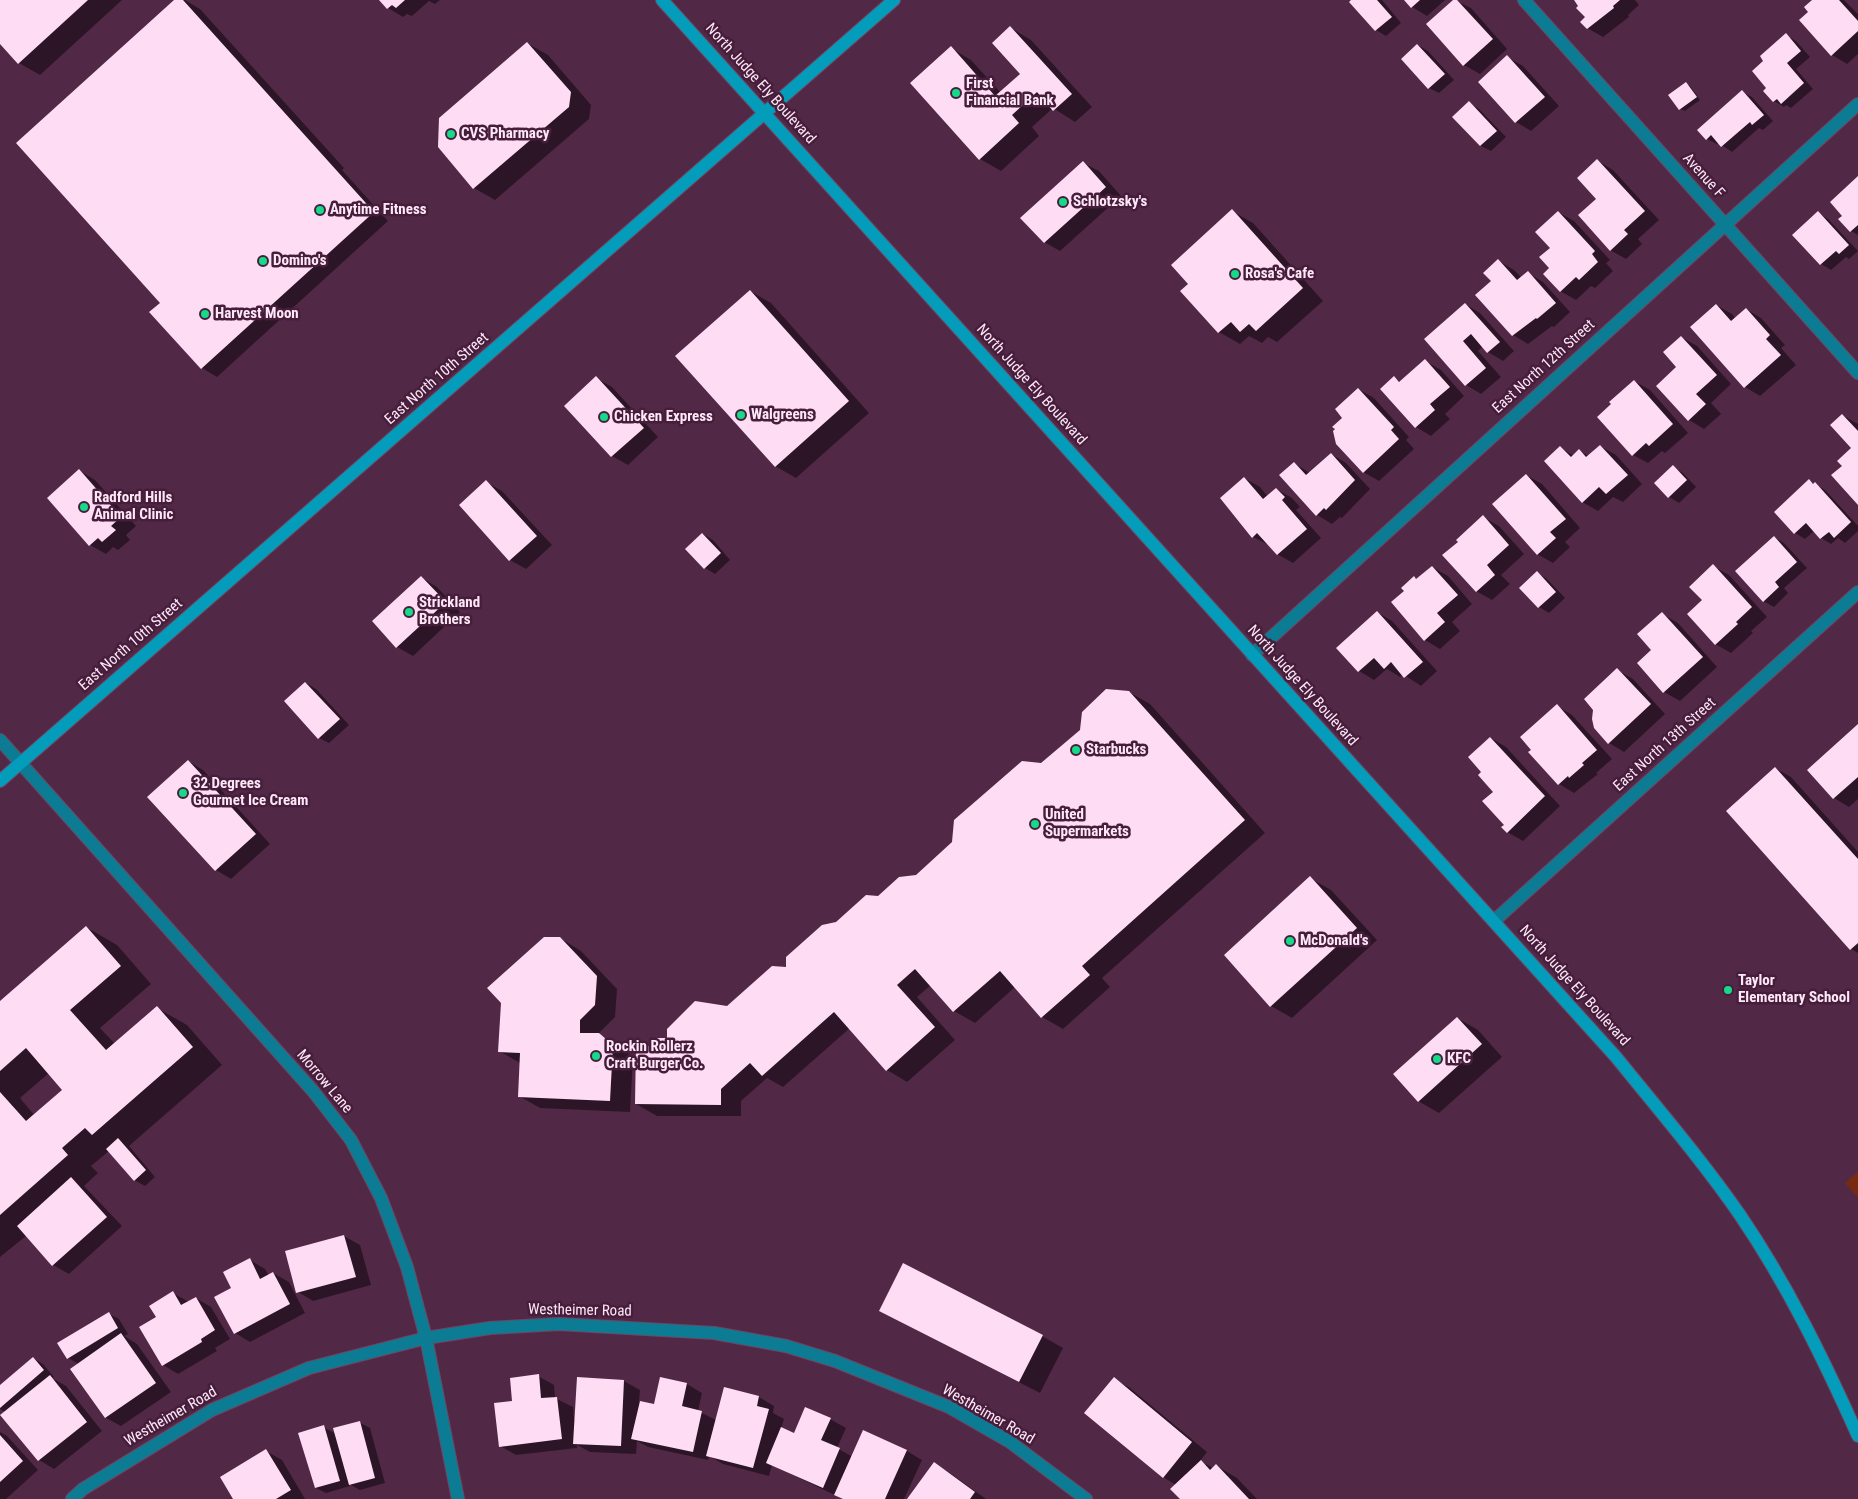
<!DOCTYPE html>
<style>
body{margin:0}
canvas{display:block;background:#522847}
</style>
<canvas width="1858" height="1499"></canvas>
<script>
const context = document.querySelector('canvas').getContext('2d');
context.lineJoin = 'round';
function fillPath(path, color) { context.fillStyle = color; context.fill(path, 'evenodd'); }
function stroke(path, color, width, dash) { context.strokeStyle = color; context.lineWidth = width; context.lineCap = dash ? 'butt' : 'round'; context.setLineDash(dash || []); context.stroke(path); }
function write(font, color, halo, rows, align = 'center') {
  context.font = font + ' "Roboto Condensed",sans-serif'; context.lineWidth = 5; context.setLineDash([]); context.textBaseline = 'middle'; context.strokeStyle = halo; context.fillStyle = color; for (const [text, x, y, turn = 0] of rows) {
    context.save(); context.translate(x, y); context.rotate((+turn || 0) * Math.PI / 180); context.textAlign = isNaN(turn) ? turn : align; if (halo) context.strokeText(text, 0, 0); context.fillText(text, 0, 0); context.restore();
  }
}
fillPath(new Path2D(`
 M1858 1172V1198L1845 1183Z`), '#782a10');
fillPath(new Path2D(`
 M0 0H122L40 75 19 63 0 43Z
 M176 0H185L200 9 344 168 342 170 388 221 217 377 202 368 162 303Z
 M380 0H440L435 4 429 1 412 16 407 14 403 17 388 8Z
 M1353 0H1382L1401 23 1386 36 1376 30Z
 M1406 0H1445L1427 16 1412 7Z
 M1454 0 1471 8 1507 49 1480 74 1464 65Z
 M1574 0H1635L1639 5 1628 15 1629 17 1603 37 1587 28 1586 17Z
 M1814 0H1844L1858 14V54L1847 64 1832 55 1810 12Z
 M1011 28 1031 40 1092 107 1075 122 1053 108 1032 127 1039 136 1001 171 980 159 951 48 971 60 1001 93 1022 74Z
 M1786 35 1796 41 1810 57 1796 69 1813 89 1791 108 1786 105 1784 107 1774 101 1765 91 1768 88 1765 61Z
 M527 43 548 55 591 105 589 119 495 200 474 188Z
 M1418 45 1428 51 1454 80 1439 93 1429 88Z
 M1507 57 1523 66 1559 106 1531 131 1516 122 1479 82Z
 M1686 84 1690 86 1700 100 1685 111 1680 109Z
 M1742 92 1752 97 1773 121 1763 130 1759 128 1732 152 1719 143 1717 144 1707 139Z
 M1469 103 1479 109 1506 137 1491 151 1481 146 1454 117Z
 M1598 161 1613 170 1659 220 1638 239 1642 244 1626 259 1610 250 1598 199Z
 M1083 163 1099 171 1121 196 1060 251 1044 242Z
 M1858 178V235L1851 231 1840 219 1844 216Z
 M1232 211 1253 223 1323 301 1277 342 1268 337 1262 343 1249 336 1240 344 1219 332 1190 284Z
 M1558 212 1574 221 1610 260 1606 263 1613 271 1595 288 1591 286 1576 300 1560 291 1551 248Z
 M1818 213 1828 219 1858 251 1849 259 1846 257 1831 270 1821 264 1794 235Z
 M1499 261 1514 270 1522 278 1528 273 1543 282 1570 312 1554 327 1552 326 1528 344 1513 335 1493 281Z
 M750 291 771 303 869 413 796 478 775 466Z
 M1465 304 1480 313 1514 351 1503 361 1488 352 1483 346 1478 351 1501 377 1481 394 1466 385 1425 339Z
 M1716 305 1732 314 1735 318 1746 309 1761 318 1785 345 1781 348 1796 365 1760 396 1745 387Z
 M1681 337 1697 346 1731 384 1711 403 1721 414 1704 429 1689 420 1678 367Z
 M1425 361 1441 370 1464 396 1445 414 1450 419 1431 436 1416 427 1381 389 1394 378 1401 382Z
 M596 378 612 387 658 437 628 465 612 456 566 406Z
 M1634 381 1650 390 1688 433 1665 453 1662 451 1648 463 1633 455Z
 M1358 389 1374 398 1409 437 1406 440 1414 449 1379 481 1363 472 1344 418Z
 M1842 415 1858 424V503L1844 466 1853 448Z
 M1600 446 1616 455 1642 484 1623 502 1613 497 1598 511 1582 502 1561 448 1574 456 1579 451 1589 456Z
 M1331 454 1346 463 1370 489 1342 518 1340 517 1332 524 1317 515 1294 463 1310 473Z
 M1673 467 1683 473 1696 487 1679 503 1669 497 1655 483Z
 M80 471 95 480 136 526 126 535 130 540 118 550 113 547 106 554 90 545Z
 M1526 475 1542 484 1580 528 1565 542 1570 547 1553 563 1537 554Z
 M1244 478 1260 487 1268 497 1276 489 1292 498 1300 507 1296 510 1321 538 1293 563 1277 554 1269 545 1253 537Z
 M1809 481 1825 490 1858 526V531L1845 543 1838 538 1831 544 1821 538 1814 531 1805 539 1795 533 1776 512Z
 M486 482 502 491 552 545 526 569 510 560Z
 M1483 517 1499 526 1524 554 1501 575 1510 584 1492 600 1476 591 1460 542Z
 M703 534 713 540 730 560 715 574 705 568Z
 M1774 537 1784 543 1807 568 1784 588 1788 593 1774 607 1763 601Z
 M1713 566 1729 575 1767 617 1751 631 1753 633 1731 653 1715 644 1703 600Z
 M1432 567 1448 576 1472 604 1452 622 1460 631 1440 649 1425 640 1406 591 1414 578 1418 580Z
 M1537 573 1547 579 1565 598 1549 613 1539 607 1521 588Z
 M422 578 437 587 460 612 413 656 397 647Z
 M1377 612 1392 621 1437 671 1421 686 1403 674 1400 677 1387 669 1374 680 1359 671Z
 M1662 614 1678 623 1717 667 1680 701 1664 692Z
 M1617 670 1633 679 1665 714 1624 752 1609 743 1595 709Z
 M306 683 316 689 349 725 329 743 319 738Z
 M1129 692 1150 704 1265 833 1102 978 1110 987 1063 1029 1042 1017 1015 987 975 1023 954 1011 931 985 917 997 955 1040 907 1082 887 1070 850 1028 783 1087 767 1078 741 1101V1116H657L636 1104 651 1047 727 1007 787 968 836 923 878 897 917 876 1042 765Z
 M1557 706 1572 715 1612 759 1596 773 1598 774 1574 793 1559 784Z
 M1858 725V799L1849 807 1834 798Z
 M1491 738 1506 747 1560 806 1523 841 1507 832 1495 792 1483 772Z
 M188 761 203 770 270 844 231 879 216 870Z
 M1775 768 1791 777 1858 852V953L1851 949Z
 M1310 878 1331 890 1377 940 1292 1018 1271 1006Z
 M86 927 117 945 151 984 100 1028 115 1044 157 1008 187 1025 222 1065 129 1146 155 1177 145 1186 134 1180 109 1151 91 1166 98 1173 84 1186 122 1226 69 1274 53 1265 26 1236 0 1257V1003ZM49 1073 64 1090 35 1116 20 1098Z
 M560 938 581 951 617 989 615 1017 600 1032V1035L620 1046 633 1058 630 1112 540 1108 519 1096 520 1063 499 1051Z
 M1457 1018 1478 1030 1502 1057 1439 1113 1418 1101Z
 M344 1236 360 1245 371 1285 313 1301 298 1292Z
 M250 1260 265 1269 269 1276 273 1273 289 1282 305 1313 250 1342 235 1333 233 1288Z
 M173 1293 189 1302 196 1298 211 1307 230 1339 215 1348 217 1351 178 1374 163 1365 157 1317Z
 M109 1314 119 1319 128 1334 124 1336 137 1344 171 1392 121 1426 106 1418 79 1364 68 1358Z
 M901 1322 1042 1336 1063 1348 1040 1393Z
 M33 1358 43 1364 54 1377 52 1378 66 1386 102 1431 54 1469 39 1460 2 1415 5 1412 0 1409V1387Z
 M538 1376 554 1385 555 1398 573 1407 574 1419H575L578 1379 624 1381 640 1390 639 1402 655 1405 687 1384 702 1393 698 1411 716 1420 725 1389 759 1397 774 1406 773 1413 784 1419 781 1429 795 1434 830 1419 846 1428 837 1448 853 1457 907 1451 922 1460 904 1499H843L772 1465 769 1476 723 1464 709 1456 708 1460 648 1447 637 1441 636 1454 590 1452 577 1445V1448L516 1455 500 1446 514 1402Z
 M1114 1379 1130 1388 1207 1452 1200 1461 1213 1468 1217 1466 1237 1478 1257 1499H1181L1176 1485 1163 1477Z
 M359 1422 370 1428 385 1483 360 1490 349 1484 350 1486 326 1493 316 1488 323 1427 336 1434Z
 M0 1432 7 1436 38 1470 6 1499H0Z
 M266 1451 282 1460 305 1499H234Z
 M934 1464 950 1473 986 1499H909Z`), '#0007');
fillPath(new Path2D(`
 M0 0H88L18 64 0 44Z
 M174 0H183L374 212 201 369 149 312 160 303 16 143Z
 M379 0H405L396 8 392 5 387 9Z
 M1351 0H1377L1392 17 1375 31 1349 2Z
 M1404 0H1420L1411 8Z
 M1453 0H1457L1493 39 1463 66 1426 24Z
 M1574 0H1620L1613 6 1614 8 1587 29 1580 22 1585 17 1576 8 1578 6Z
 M1812 0H1839L1858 21V31L1831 56 1799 20 1808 12 1804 7Z
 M1010 26 1072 94 1053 111 1037 92 1012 115 1019 123 979 160 910 83 951 46 995 96 1020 74 992 43Z
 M1786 33 1801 51 1787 63 1804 83 1781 104 1777 99 1773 102 1763 91 1766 88 1752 71 1763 61 1760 56Z
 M527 42 571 92 569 107 473 189 438 147 439 118Z
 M1417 44 1445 74 1428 89 1401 59Z
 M1507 55 1545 97 1515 123 1478 82Z
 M1686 82 1697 97 1679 110 1668 95Z
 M1742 90 1764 115 1752 125 1750 122 1721 147 1711 135 1706 140 1697 130Z
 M1469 101 1497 131 1480 146 1452 117Z
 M1597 159 1645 211 1624 230 1628 234 1610 251 1578 215 1596 199 1577 178Z
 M1083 161 1106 187 1044 243 1020 218Z
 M1858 176V225L1850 232 1838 219 1842 216 1830 202Z
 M1232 209 1303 288 1256 331 1249 324 1240 332 1231 322 1218 333 1180 291 1188 284 1171 265Z
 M1558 211 1595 251 1592 254 1598 262 1579 280 1576 277 1560 292 1543 274 1549 268 1539 257 1550 248 1535 232Z
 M1818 211 1849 245 1839 254 1836 251 1820 265 1792 235Z
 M1498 259 1517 280 1528 271 1556 303 1537 319 1536 318 1512 336 1475 295 1491 281 1483 273Z
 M750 290 849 401 775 467 675 356Z
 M1465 303 1500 342 1487 353 1471 334 1463 341 1486 368 1465 386 1424 339Z
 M1716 304 1731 321 1746 308 1770 335 1766 339 1781 355 1744 388 1690 327Z
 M1681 336 1717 375 1696 394 1706 404 1688 421 1656 386 1676 367 1663 352Z
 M1425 359 1450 387 1430 404 1435 410 1415 428 1380 389 1394 376 1399 382Z
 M596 376 644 428 611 457 564 406Z
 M1634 380 1673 424 1649 446 1646 443 1632 456 1597 417 1611 404 1609 402Z
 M1358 388 1394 427 1391 430 1399 439 1363 473 1336 444 1333 431 1335 429 1332 427 1342 418 1335 409Z
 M1842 414 1858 431V505L1831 475 1842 466 1837 461 1851 448 1830 425Z
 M1600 445 1628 475 1606 494 1599 487 1582 503 1544 461 1560 446 1571 457 1579 449 1586 457Z
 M1331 453 1355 480 1326 510 1324 508 1316 516 1279 475 1294 462 1306 475Z
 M1673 465 1687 480 1668 498 1654 483Z
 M79 469 121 517 111 526 116 530 102 542 98 538 89 546 47 498Z
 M1526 474 1566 519 1550 532 1556 538 1537 555 1492 504Z
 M1244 477 1263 499 1276 488 1285 497 1282 500 1307 529 1277 555 1257 533 1252 538 1220 498Z
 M1809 479 1813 484 1815 482 1851 522 1834 538 1829 532 1820 539 1806 523 1794 534 1774 512Z
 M486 480 537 536 509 561 459 505Z
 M1483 515 1509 545 1487 565 1495 575 1476 592 1442 555 1458 542 1456 540Z
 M702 533 721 553 704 569 685 549Z
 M1774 536 1797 562 1775 582 1779 587 1763 602 1735 571Z
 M1713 564 1752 607 1736 622 1738 624 1715 645 1687 614 1702 600 1689 587Z
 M1432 566 1458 595 1437 613 1445 622 1424 641 1391 602 1404 591 1401 588 1414 576 1416 579Z
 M1537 571 1556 592 1538 608 1519 588Z
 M421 576 446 602 396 648 372 621Z
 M1377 611 1423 662 1404 678 1391 662 1384 669 1374 658 1358 672 1336 648Z
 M1662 612 1703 657 1663 693 1637 663 1651 650 1637 634Z
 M1617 668 1651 704 1608 744 1594 728 1592 719 1593 710 1584 699Z
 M305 682 340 719 318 739 284 701Z
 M1106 689 1129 691 1245 820 1082 966 1090 975 1041 1018 1000 971 953 1012 915 969 897 985 935 1027 886 1071 834 1012 762 1076 750 1063 721 1089V1105L635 1104 636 1045 650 1046V1038H667V1029L695 1001 727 1006 772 966 786 967V957L822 925 836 922 866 895 878 896 899 877 916 875 952 842 954 820 1022 761 1041 763 1080 730 1082 712Z
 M1557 704 1597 750 1582 763 1584 765 1569 778 1568 776 1558 785 1528 752 1531 750 1520 737Z
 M1858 724V777L1833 799 1807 770Z
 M1490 737 1545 796 1507 833 1501 827 1504 825 1482 801 1493 792 1478 775 1481 772 1468 757Z
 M188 760 256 834 215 871 147 797Z
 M1775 767 1858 859V943L1850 950 1726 811Z
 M1310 876 1357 928 1270 1007 1224 955Z
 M86 926 121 966 70 1010 106 1050 157 1006 193 1047 92 1135 85 1128 62 1148 68 1155 0 1215V1092L26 1121 62 1090 26 1048 0 1071V1001Z
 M544 937H560L597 976 595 1005 580 1020V1033H599L613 1045 610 1101 518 1097 520 1053 498 1052 501 1003 487 988Z
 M1457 1017 1482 1044 1418 1102 1393 1074Z
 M118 1138 146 1170 134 1181 106 1149Z
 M71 1177 107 1217 52 1266 17 1226Z
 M344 1235 356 1277 296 1293 285 1251Z
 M250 1258 260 1279 273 1272 290 1304 234 1334 214 1297 231 1288 223 1272Z
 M903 1263 1043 1335 1019 1382 879 1311Z
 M173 1291 181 1305 196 1297 215 1330 201 1339 202 1342 162 1366 139 1327 156 1317 149 1306Z
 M109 1312 118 1328 67 1359 57 1343Z
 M121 1333 156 1383 105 1418 70 1369Z
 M33 1357 44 1370 0 1408V1385Z
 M539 1374 541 1398 557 1397 562 1439 499 1447 494 1403 512 1401 510 1378Z
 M50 1375 87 1422 38 1461 0 1415Z
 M577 1377 624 1380 621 1446 573 1444Z
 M660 1377 687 1383 682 1406 702 1411 693 1452 631 1439 640 1401 654 1404Z
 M1114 1377 1192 1442 1163 1478 1084 1413Z
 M724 1387 759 1396 757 1406 769 1409 753 1468 706 1456Z
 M805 1407 831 1418 821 1440 840 1448 823 1488 766 1463 781 1427 794 1433Z
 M360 1421 375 1478 349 1485 333 1428Z
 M324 1425 340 1481 315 1488 298 1433Z
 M863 1430 907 1450 885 1499H843L834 1495Z
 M0 1435 23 1461 0 1482Z
 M266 1449 291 1490 276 1499H233L220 1477Z
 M1201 1460 1210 1470 1216 1464 1249 1499H1180L1170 1489Z
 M934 1462 975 1492 970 1499H907Z`), '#feddf4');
const street = new Path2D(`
 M1524 0 1858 373
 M1252 655 1858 104
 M0 740 313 1091 351 1140 381 1198 407 1267 426 1338 458 1499
 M1494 921 1858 592
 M72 1499 83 1489 212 1410 309 1368 426 1338 490 1328 559 1324 714 1333 786 1346 835 1361 949 1407 1010 1442 1086 1499`);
const secondary = new Path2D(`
 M662 0 1616 1057C1658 1109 1702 1160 1740 1215 1787 1284 1824 1360 1858 1436
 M0 781 894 0`);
stroke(street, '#6e4763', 14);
stroke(secondary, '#6e4763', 14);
stroke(street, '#0b7c94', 12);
stroke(secondary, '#039dbb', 12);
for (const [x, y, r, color] of [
 [956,93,5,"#16d989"],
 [451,134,5,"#16d989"],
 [1063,202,5,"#16d989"],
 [320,210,5,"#16d989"],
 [263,261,5,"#16d989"],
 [1235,274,5,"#16d989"],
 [205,314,5,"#16d989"],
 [741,415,5,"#16d989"],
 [604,417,5,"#16d989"],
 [84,507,5,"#16d989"],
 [409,612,5,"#16d989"],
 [1076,750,5,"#16d989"],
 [183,793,5,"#16d989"],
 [1035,824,5,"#16d989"],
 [1290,941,5,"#16d989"],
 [1728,990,5,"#16d989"],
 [596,1056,5,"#16d989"],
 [1437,1059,5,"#16d989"]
]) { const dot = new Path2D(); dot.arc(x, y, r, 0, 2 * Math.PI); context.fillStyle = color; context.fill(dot); stroke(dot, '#471d3c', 2); }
write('15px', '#fee8f7', '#471d3c', [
 ["North Judge Ely Boulevard",760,84,48],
 ["Avenue F",1703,176,48],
 ["East North 12th Street",1544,367,-42],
 ["East North 10th Street",437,379,-41],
 ["North Judge Ely Boulevard",1031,385,48],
 ["East North 10th Street",131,645,-41],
 ["North Judge Ely Boulevard",1302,686,48],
 ["East North 13th Street",1665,745,-42],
 ["North Judge Ely Boulevard",1574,986,48],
 ["Morrow Lane",324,1082,50],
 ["Westheimer Road",580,1311,1],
 ["Westheimer Road",988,1415,30],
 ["Westheimer Road",171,1417,-30]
]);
write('bold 15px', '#fee8f7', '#471d3c', [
 ["First",966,84],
 ["Financial Bank",966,101],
 ["CVS Pharmacy",461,134],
 ["Schlotzsky's",1073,202],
 ["Anytime Fitness",330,210],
 ["Domino's",273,261],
 ["Rosa's Cafe",1245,274],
 ["Harvest Moon",215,314],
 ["Walgreens",751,415],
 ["Chicken Express",614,417],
 ["Radford Hills",94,498],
 ["Animal Clinic",94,515],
 ["Strickland",419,603],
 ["Brothers",419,620],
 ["Starbucks",1086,750],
 ["32 Degrees",193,784],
 ["Gourmet Ice Cream",193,801],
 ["United",1045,815],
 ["Supermarkets",1045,832],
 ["McDonald's",1300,941],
 ["Taylor",1738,981],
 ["Elementary School",1738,998],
 ["Rockin Rollerz",606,1047],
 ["Craft Burger Co.",606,1064],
 ["KFC",1447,1059]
], 'left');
</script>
